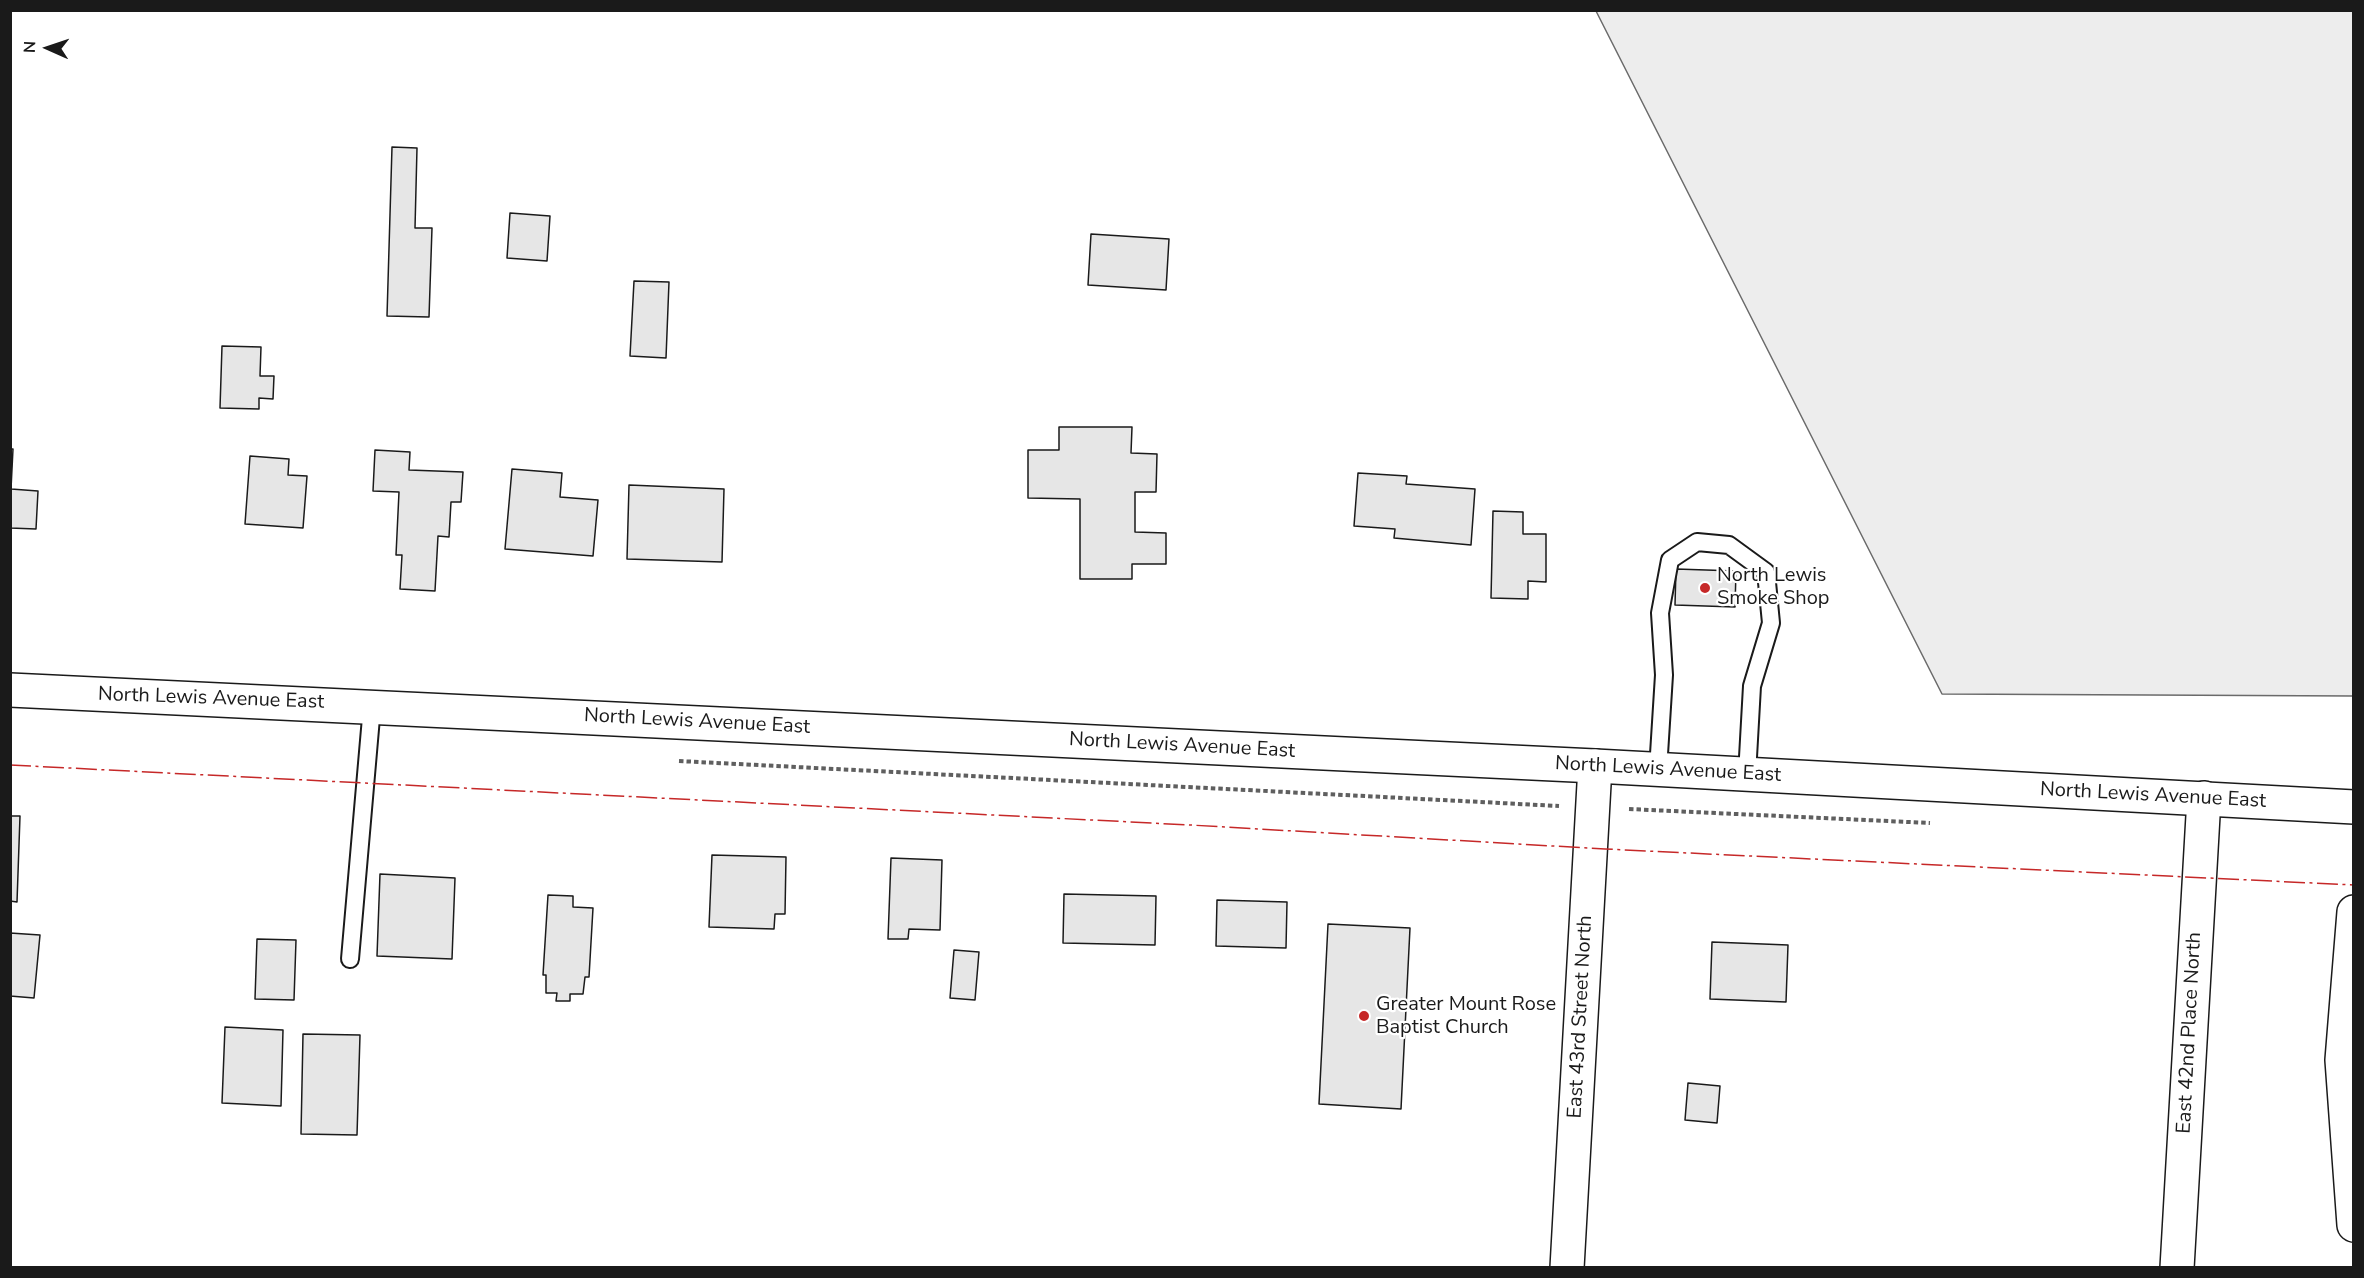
<!DOCTYPE html>
<style>
body{margin:0}
#map{position:relative;width:2364px;height:1278px;overflow:hidden;background:#fff;font-family:"Nunito Sans",sans-serif}
canvas{display:block}
.frame{position:absolute;inset:0;border:12px solid #1a1a1a;pointer-events:none}
.north{position:absolute;left:18px;top:18px;width:60px;height:60px;-webkit-text-stroke:4px #fff;paint-order:stroke;rotate:273deg;font-size:16px;font-weight:700;line-height:24px;text-align:center;color:#1a1a1a}
.north::after{content:'';display:block;margin:auto;width:21px;height:27px;background:#1a1a1a;clip-path:polygon(50% 0,100% 100%,50% 72%,0 100%)}
</style>
<div id="map">
<canvas width="2364" height="1278"></canvas>
<div class="frame"></div>
<div class="north">N</div>
</div>
<script>
const context = document.querySelector('canvas').getContext('2d');
context.lineJoin = 'round';
function fillPath(path, color) { context.fillStyle = color; context.fill(path, 'evenodd'); }
function stroke(path, color, width, dash) { context.strokeStyle = color; context.lineWidth = width; context.lineCap = dash ? 'butt' : 'round'; context.setLineDash(dash || []); context.stroke(path); }
function write(font, color, halo, rows, align = 'center') {
  context.font = font + ' "Nunito Sans",sans-serif'; context.lineWidth = 4.5; context.setLineDash([]); context.textBaseline = 'middle'; context.strokeStyle = halo; context.fillStyle = color; for (const [text, x, y, turn = 0] of rows) {
    context.save(); context.translate(x, y); context.rotate((+turn || 0) * Math.PI / 180); context.textAlign = isNaN(turn) ? turn : align; if (halo) context.strokeText(text, 0, 0); context.fillText(text, 0, 0); context.restore();
  }
}
const green = new Path2D(`
 M1596 11H2353V696L1942 694Z`);
fillPath(green, '#ededed');
stroke(green, '#6a6a6a', 1.5);
const building = new Path2D(`
 M392 147 417 148 415 228H432L429 317 387 316Z
 M510 213 550 216 547 261 507 258Z
 M1091 234 1169 239 1166 290 1088 285Z
 M634 281 669 282 666 358 630 356Z
 M222 346 261 347 260 376H274L273 399 259 398V409L220 408Z
 M1059 427H1132L1131 453 1157 454 1156 492H1135V532L1166 533V564H1132V579H1080V499L1028 498V450H1059Z
 M10 449H13L11 489 38 491 36 529 10 528Z
 M375 450 410 452 409 470 463 472 461 502H451L449 537 438 536 435 591 400 589 402 555H396L399 492 373 491Z
 M250 456 289 459 288 475 307 476 303 528 245 524Z
 M512 469 562 473 560 497 598 500 593 556 505 549Z
 M1358 473 1407 476 1406 484 1475 489 1471 545 1394 538 1395 529 1354 526Z
 M629 485 724 489 722 562 627 559Z
 M1493 511 1523 512V534H1546V582L1528 581V599L1491 598Z
 M1676 569 1736 571 1735 607 1675 605Z
 M10 816H20L17 902 10 901Z
 M712 855 786 857 785 914H775L774 929 709 927Z
 M891 858 942 860 940 930 909 929 908 939H888Z
 M380 874 455 878 452 959 377 956Z
 M1064 894 1156 896 1155 945 1063 943Z
 M548 895 573 896V907L593 908 589 977H585L583 994H570V1001H556L557 993H546V975H543Z
 M1217 900 1287 902 1286 948 1216 946Z
 M1328 924 1410 928 1401 1109 1319 1104Z
 M10 933 40 935 34 998 10 996Z
 M257 939 296 940 294 1000 255 999Z
 M1712 942 1788 945 1786 1002 1710 999Z
 M954 950 979 952 975 1000 950 998Z
 M225 1027 283 1030 281 1106 222 1103Z
 M303 1034 360 1035 357 1135 301 1134Z
 M1688 1083 1720 1086 1717 1123 1685 1120Z`);
fillPath(building, '#e6e6e6');
stroke(building, '#1a1a1a', 1.5);
const lane = new Path2D(`
 M1658 770 1664 675 1660 613 1670 560 1697 542 1729 545 1766 572 1771 623 1752 686 1747 775
 M350 959 372 706`);
const street = new Path2D(`
 M2354 912 2342 1060 2354 1225
 M1567 1268 1595 766
 M2177 1268 2204 798`);
const secondary = new Path2D(`
 M10 690 1595 766 2354 807`);
stroke(lane, '#1a1a1a', 20);
stroke(street, '#1a1a1a', 36);
stroke(secondary, '#1a1a1a', 36);
stroke(new Path2D(`
 M679 761 1559 806
 M1629 809 1930 823`), '#5f5f5f', 4, [4.5, 3]);
stroke(lane, '#fff', 16);
stroke(street, '#fff', 33);
stroke(secondary, '#fff', 33);
stroke(new Path2D(`
 M10 765 1190 825 1605 849 2354 885`), '#c62828', 1.5, [21, 4.5, 3, 4.5]);
for (const [x, y, r, color] of [
 [1705,588,6,"#c62828"],
 [1364,1016,6,"#c62828"]
]) { const dot = new Path2D(); dot.arc(x, y, r, 0, 2 * Math.PI); context.fillStyle = color; context.fill(dot); stroke(dot, '#fff', 2); }
write('20px', '#1a1a1a', '#fff', [
 ["North Lewis",1717,576],
 ["Smoke Shop",1717,599],
 ["Greater Mount Rose",1376,1005],
 ["Baptist Church",1376,1028]
], 'left');
write('20px', '#1a1a1a', '#fff', [
 ["North Lewis Avenue East",211,699,2],
 ["North Lewis Avenue East",697,722,3],
 ["North Lewis Avenue East",1182,746,3],
 ["North Lewis Avenue East",1668,770,3],
 ["North Lewis Avenue East",2153,796,3],
 ["East 43rd Street North",1581,1017,-87],
 ["East 42nd Place North",2190,1033,-87]
]);
</script>
